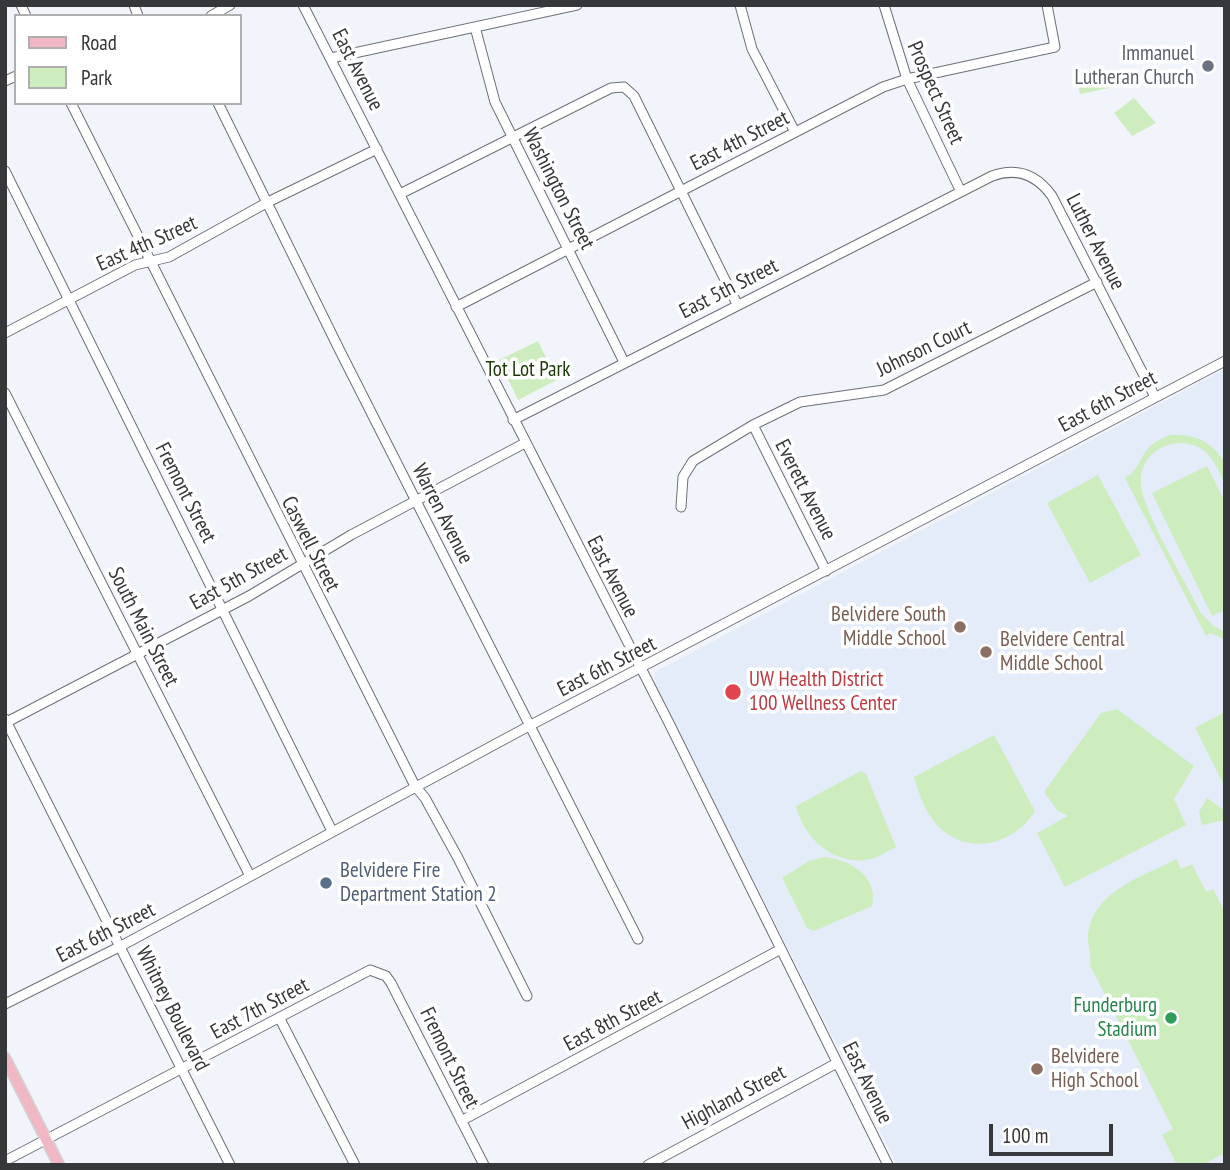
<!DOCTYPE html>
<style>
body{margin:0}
#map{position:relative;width:1230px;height:1170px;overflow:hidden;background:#f1f4fb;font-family:"PT Sans Narrow",sans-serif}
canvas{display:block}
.frame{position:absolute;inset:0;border:7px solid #36373a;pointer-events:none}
.legend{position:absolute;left:14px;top:14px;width:228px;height:91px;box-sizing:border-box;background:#fff;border:2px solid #afafb0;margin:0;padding:9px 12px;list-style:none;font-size:21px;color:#36373a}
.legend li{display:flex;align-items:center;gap:14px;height:35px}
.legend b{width:35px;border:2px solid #afafb0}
.scale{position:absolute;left:989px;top:1124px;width:124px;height:32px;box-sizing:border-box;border:4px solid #36373a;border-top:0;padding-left:9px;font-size:21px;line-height:24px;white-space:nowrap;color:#36373a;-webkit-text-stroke:5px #fff;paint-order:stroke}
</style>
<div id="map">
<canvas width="1230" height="1170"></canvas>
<div class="frame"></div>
<ul class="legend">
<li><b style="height:9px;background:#f1b7c5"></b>Road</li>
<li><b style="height:19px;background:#ceedbf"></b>Park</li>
</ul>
<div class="scale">100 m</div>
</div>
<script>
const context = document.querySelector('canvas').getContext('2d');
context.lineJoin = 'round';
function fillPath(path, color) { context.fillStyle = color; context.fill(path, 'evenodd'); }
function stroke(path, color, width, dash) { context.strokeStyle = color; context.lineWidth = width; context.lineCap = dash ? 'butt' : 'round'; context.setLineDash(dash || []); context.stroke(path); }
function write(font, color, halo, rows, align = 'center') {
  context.font = font + ' "PT Sans Narrow",sans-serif'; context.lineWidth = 7; context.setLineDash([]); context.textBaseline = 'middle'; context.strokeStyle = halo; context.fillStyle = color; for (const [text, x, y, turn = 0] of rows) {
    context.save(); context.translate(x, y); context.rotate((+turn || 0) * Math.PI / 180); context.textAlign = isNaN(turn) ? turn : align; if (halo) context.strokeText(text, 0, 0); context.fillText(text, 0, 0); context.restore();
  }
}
fillPath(new Path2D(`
 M1225 369V1165H897L655 684V672Z`), '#e4ebf9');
fillPath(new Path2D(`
 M1106 73 1109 88 1080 94 1077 80Z
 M1134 98 1156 123 1132 136 1114 113Z
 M538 341 557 380 518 400 499 360Z
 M1171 435C1195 434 1212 441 1225 463V484C1219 471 1213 456 1200 448 1174 433 1137 453 1141 485 1144 514 1187 584 1201 613L1212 625 1225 632V639L1210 633 1206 636 1125 478C1145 467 1137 445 1171 435Z
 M1207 466 1225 502V610L1212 616 1152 493Z
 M1098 475 1141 555 1090 583 1047 503Z
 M1117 709 1194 766 1174 799 1186 825 1065 887 1037 833 1068 816 1057 810 1044 792 1101 713Z
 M1225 712V787L1195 728Z
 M994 735 1035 811C1017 841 976 855 946 833 928 820 920 797 914 777Z
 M861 771 866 774 896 847C886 852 876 859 865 860 831 864 803 836 796 806Z
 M1207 798 1225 811V820L1202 825 1199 812Z
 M825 857C851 860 879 877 872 906L814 931 807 928 782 878 809 861Z
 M1176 859 1181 869 1192 864 1206 892 1213 889 1225 912V1153L1202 1165H1177L1162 1135 1173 1129 1090 965C1092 957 1087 944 1088 934 1095 889 1143 877 1176 859Z`), '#ceedbf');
const minor = new Path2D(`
 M21 5 26 16
 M134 5 138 16
 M303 5 669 723 888 1165
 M740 5 752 49 795 132
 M884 5 907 79 961 192
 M211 16 230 5
 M475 27 495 102 624 362
 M331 58 577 5
 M5 81 16 76
 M71 103 415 786 425 798 458 858 527 996
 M218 103 340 351 638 939
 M5 171 332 831
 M400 194 611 88 624 87 634 96 737 304
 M456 307 883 87 907 79 1055 47 1047 5
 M5 333 135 265 169 257 268 202 377 149
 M5 393 250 876
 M513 420 992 176C1017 167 1037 175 1052 196L1155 397
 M753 425 826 571
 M681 507 683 477 693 461 753 425 800 402 884 390 1097 282
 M5 719 230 1165
 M5 723 249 596 351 535 525 443
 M5 1004 121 946 529 726 1225 361
 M280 1019 355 1165
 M461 1121 781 949
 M5 1161 370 970 386 976 391 983 484 1165
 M648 1165 837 1063`);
const major = new Path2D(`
 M5 1058 59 1165`);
stroke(minor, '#6d7076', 11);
stroke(major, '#d3d3d4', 13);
stroke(minor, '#fff', 9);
stroke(major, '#f1b7c5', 10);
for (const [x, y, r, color] of [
 [1208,66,7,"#6b7280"],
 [960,627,7,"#8d6e63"],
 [986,652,7,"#8d6e63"],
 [733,692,9,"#e0444e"],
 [326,883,7,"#5c6f8a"],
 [1171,1018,7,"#2e9e5b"],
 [1037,1069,7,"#8d6e63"]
]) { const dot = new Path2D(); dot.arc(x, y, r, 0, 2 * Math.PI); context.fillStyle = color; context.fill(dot); stroke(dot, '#fff', 2.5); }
write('21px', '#5b616d', '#fff', [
 ["Immanuel",1194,54],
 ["Lutheran Church",1194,78]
], 'right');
write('21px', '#36373a', '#fff', [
 ["East Avenue",357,70,63],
 ["Prospect Street",935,93,66],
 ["East 4th Street",740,141,-27],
 ["Washington Street",558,189,63],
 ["Luther Avenue",1095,242,63],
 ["East 4th Street",147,244,-24],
 ["East 5th Street",729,289,-27],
 ["Johnson Court",924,349,-26],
 ["East 6th Street",1108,402,-28],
 ["Everett Avenue",805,490,63],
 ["Fremont Street",185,493,63],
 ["Warren Avenue",442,514,63],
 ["Caswell Street",310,544,63],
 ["East Avenue",612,577,63],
 ["East 5th Street",239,579,-29],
 ["South Main Street",143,627,63],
 ["East 6th Street",607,667,-27],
 ["East 6th Street",106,933,-27],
 ["Whitney Boulevard",172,1009,63],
 ["East 7th Street",260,1009,-28],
 ["East 8th Street",613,1021,-28],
 ["Fremont Street",449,1058,64],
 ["East Avenue",867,1083,64],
 ["Highland Street",734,1098,-28]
]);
write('21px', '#1d3907', '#fff', [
 ["Tot Lot Park",528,370]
]);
write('21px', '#785e54', '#fff', [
 ["Belvidere South",946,615,"right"],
 ["Middle School",946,639,"right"],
 ["Belvidere Central",1000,640],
 ["Middle School",1000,664],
 ["Belvidere",1051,1057],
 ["High School",1051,1081]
], 'left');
write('21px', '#be3a42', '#fff', [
 ["UW Health District",749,680],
 ["100 Wellness Center",749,704]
], 'left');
write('21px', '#4e5e75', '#fff', [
 ["Belvidere Fire",340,871],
 ["Department Station 2",340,895]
], 'left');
write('21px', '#27864d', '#fff', [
 ["Funderburg",1157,1006],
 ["Stadium",1157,1030]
], 'right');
</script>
